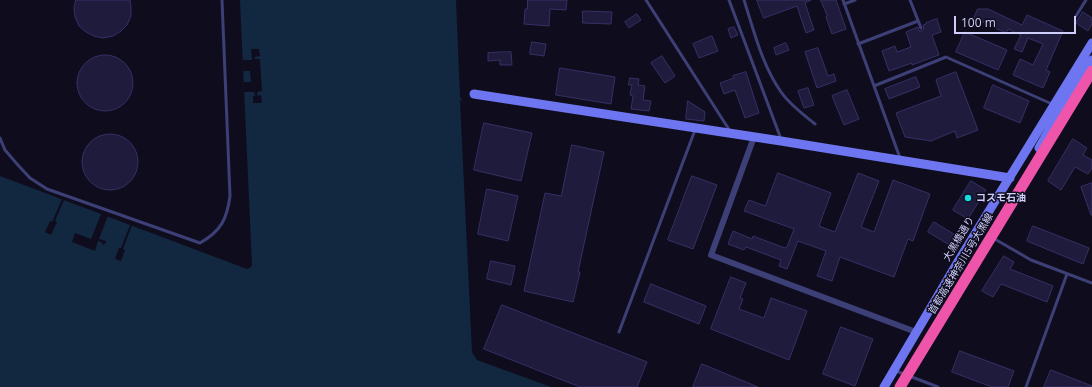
<!DOCTYPE html>
<meta charset="utf-8">
<style>
body{margin:0}
#map{position:relative;width:1092px;height:387px;overflow:hidden;background:#0f0d1d;font-family:"Open Sans",sans-serif}
canvas{display:block}
.scale{position:absolute;left:954px;top:16px;width:122px;height:18px;box-sizing:border-box;border:2px solid #cfcefa;border-top:0;padding-left:5px;font-size:12px;line-height:14px;white-space:nowrap;color:#cfcefa;-webkit-text-stroke:3px #0f0d1d;paint-order:stroke}
</style>
<div id="map">
<canvas width="1092" height="387"></canvas>
<div class="scale">100 m</div>
</div>
<script>
const context = document.querySelector('canvas').getContext('2d');
context.lineJoin = 'round';
function fillPath(path, color) { context.fillStyle = color; context.fill(path, 'evenodd'); }
function stroke(path, color, width, dash) { context.strokeStyle = color; context.lineWidth = width; context.lineCap = dash ? 'butt' : 'round'; context.setLineDash(dash || []); context.stroke(path); }
function write(font, color, halo, rows, align = 'center') {
  context.font = font + ' "Open Sans","Noto Sans JP",sans-serif'; context.lineWidth = 3; context.setLineDash([]); context.textBaseline = 'middle'; context.strokeStyle = halo; context.fillStyle = color; for (const [text, x, y, turn = 0] of rows) {
    context.save(); context.translate(x, y); context.rotate((+turn || 0) * Math.PI / 180); context.textAlign = isNaN(turn) ? turn : align; if (halo) context.strokeText(text, 0, 0); context.fillText(text, 0, 0); context.restore();
  }
}
fillPath(new Path2D(`
 M240 0H456L460 97 462 100 460 101 472 352 477 360 551 387H0V176L247 269 250 268 252 265Z`), '#122841');
fillPath(new Path2D(`
 M251 49H259L260 56 255 57V59H260L262 91 257 92 258 96 261 95 262 103H253V96H255L254 92H244V82H251L250 71H243V60H252Z
 M62 199 64 200 55 221 57 222 51 235 45 232 50 221 52 222Z
 M101 214 108 216 99 239 106 241V243L103 245 101 242 98 241 95 251 72 242 75 233 91 239Z
 M130 225H132L123 249 125 250 121 261 115 259 119 248H121Z`), '#0f0d1d');
const building = new Path2D(`
 M76 0H130L131 7V16L127 25 121 31 113 36 103 38 94 36 86 32 79 26 75 17 74 8Z
 M528 0H567L566 10 550 9 549 26 524 24 525 9H527Z
 M757 0H811L805 3 814 30 806 33 797 6 764 18Z
 M821 0H836L846 29 832 34 826 17 827 16Z
 M978 9H988L1022 25 1027 15 1063 31 1046 70 1050 72 1043 88 1013 75 1020 59 1033 65 1043 44 1028 38 1022 52 1014 49 1021 35 1008 29 1006 33 974 18Z
 M583 11 612 12 611 24 583 23Z
 M1083 12 1092 18V24L1088 31 1076 23Z
 M637 14 641 20 629 28 625 22Z
 M937 19 941 32 932 35 939 55 912 65V63L889 71 882 51 895 46 897 52 911 47 906 32 918 27 919 31H922L924 29 923 25 926 24V23Z
 M734 27 738 35 731 38 728 29Z
 M965 32 1007 50 998 70 956 52Z
 M712 36 718 51 699 58 693 44Z
 M532 42 546 44 544 56 530 54Z
 M786 43 789 50 776 55 774 48Z
 M818 48 828 76 834 74 836 81 817 88 805 52Z
 M511 52 512 65H500V60L488 61V53Z
 M77 83a28 28 0 1 1 56 0a28 28 0 1 1-56 0Z
 M662 56 675 76 665 83 651 63Z
 M560 68 615 77 611 104 556 95Z
 M746 72 759 113 745 118 735 90 724 94 720 83 734 78 733 76Z
 M956 72 978 130 957 138 955 131 931 141 905 137 896 113 941 96 936 80Z
 M916 77 920 87 889 99 885 89Z
 M630 78 639 79 638 85 645 86 643 100 651 101 649 111 631 109 633 96 630 95 632 85H629Z
 M993 85 1029 101 1020 123 984 108Z
 M808 88 814 105 804 108 798 91Z
 M847 90 859 119 844 125 832 96Z
 M688 101 705 112 704 121 686 119Z
 M484 123 532 133 521 181 474 170Z
 M82 162a28 28 0 1 1 56 0a28 28 0 1 1-56 0Z
 M1073 139 1087 148 1083 155 1092 160V168L1088 174 1075 167 1061 190 1048 181Z
 M572 145 604 152 578 272H580L573 302 524 291 545 193 561 196Z
 M778 173 831 193 819 226 835 232 858 173 879 181 861 227 874 232 893 180 930 194 913 241 908 239 894 277 840 257 832 281 817 276 826 251 798 241 787 269 779 266 781 260 746 247 744 250 728 244 733 231 752 239 753 236 785 248 787 247 794 229 744 211 749 200 765 206Z
 M692 176 717 185 693 249 668 240Z
 M971 181 986 190 968 219 953 210Z
 M1092 183V215H1091L1081 187Z
 M487 189 518 196 508 241 478 234Z
 M934 222 957 236 951 246 928 232Z
 M1033 226 1089 248 1083 264 1027 241Z
 M1004 256 1014 262 1010 269 1053 286 1047 302 1001 284 993 297 982 291Z
 M491 261 515 266 511 285 487 279Z
 M731 277 746 283 740 298 743 299 739 309 764 318 771 298 807 311 789 360 711 329Z
 M651 284 706 306 699 324 644 302Z
 M502 305 647 362 637 387H580L484 349Z
 M841 327 873 339 855 386 823 374Z
 M960 351 1014 371 1008 387H992L952 372Z
 M702 364 758 387H693Z
 M1051 370 1092 386V387H1044Z`);
fillPath(building, '#1f1b3c');
stroke(building, '#363066', 1);
stroke(new Path2D(`
 M646 0 730 131
 M729 0 781 139
 M744 0C754 31 762 65 781 92 790 105 803 114 815 124
 M843 0 900 158
 M910 0 921 28
 M844 4 855 0
 M1076 16 1086 0
 M858 44 918 21
 M874 86 946 57 1052 104
 M0 138 5 150 17 164 30 178 47 189 200 243C221 231 227 219 230 196L222 0
 M993 238 1031 260 1092 283
 M619 332 695 130
 M896 371 938 387
 M1026 387 1067 274`), '#3d3f77', 3);
stroke(new Path2D(`
 M754 137 711 255 916 332`), '#3d3f77', 6);
stroke(new Path2D(`
 M474 94 781 141 1010 178
 M1039 148 1060 111 1092 60
 M884 387 959 260 1092 43`), '#6e75f1', 9);
stroke(new Path2D(`
 M900 387 1092 71`), '#ef54ab', 11);
for (const [x, y, r, color] of [
 [968,198,4,"#15dcdf"]
]) { const dot = new Path2D(); dot.arc(x, y, r, 0, 2 * Math.PI); context.fillStyle = color; context.fill(dot); stroke(dot, '#0f0d1d', 1.5); }
write('bold 10px', '#cfcefa', '#0f0d1d', [
 ["コスモ石油",976,198]
], 'left');
write('10px', '#cfcefa', '#0f0d1d', [
 ["大黒橋通り",959,239,-59],
 ["首都高速神奈川5号大黒線",961,264,-59]
]);
</script>
